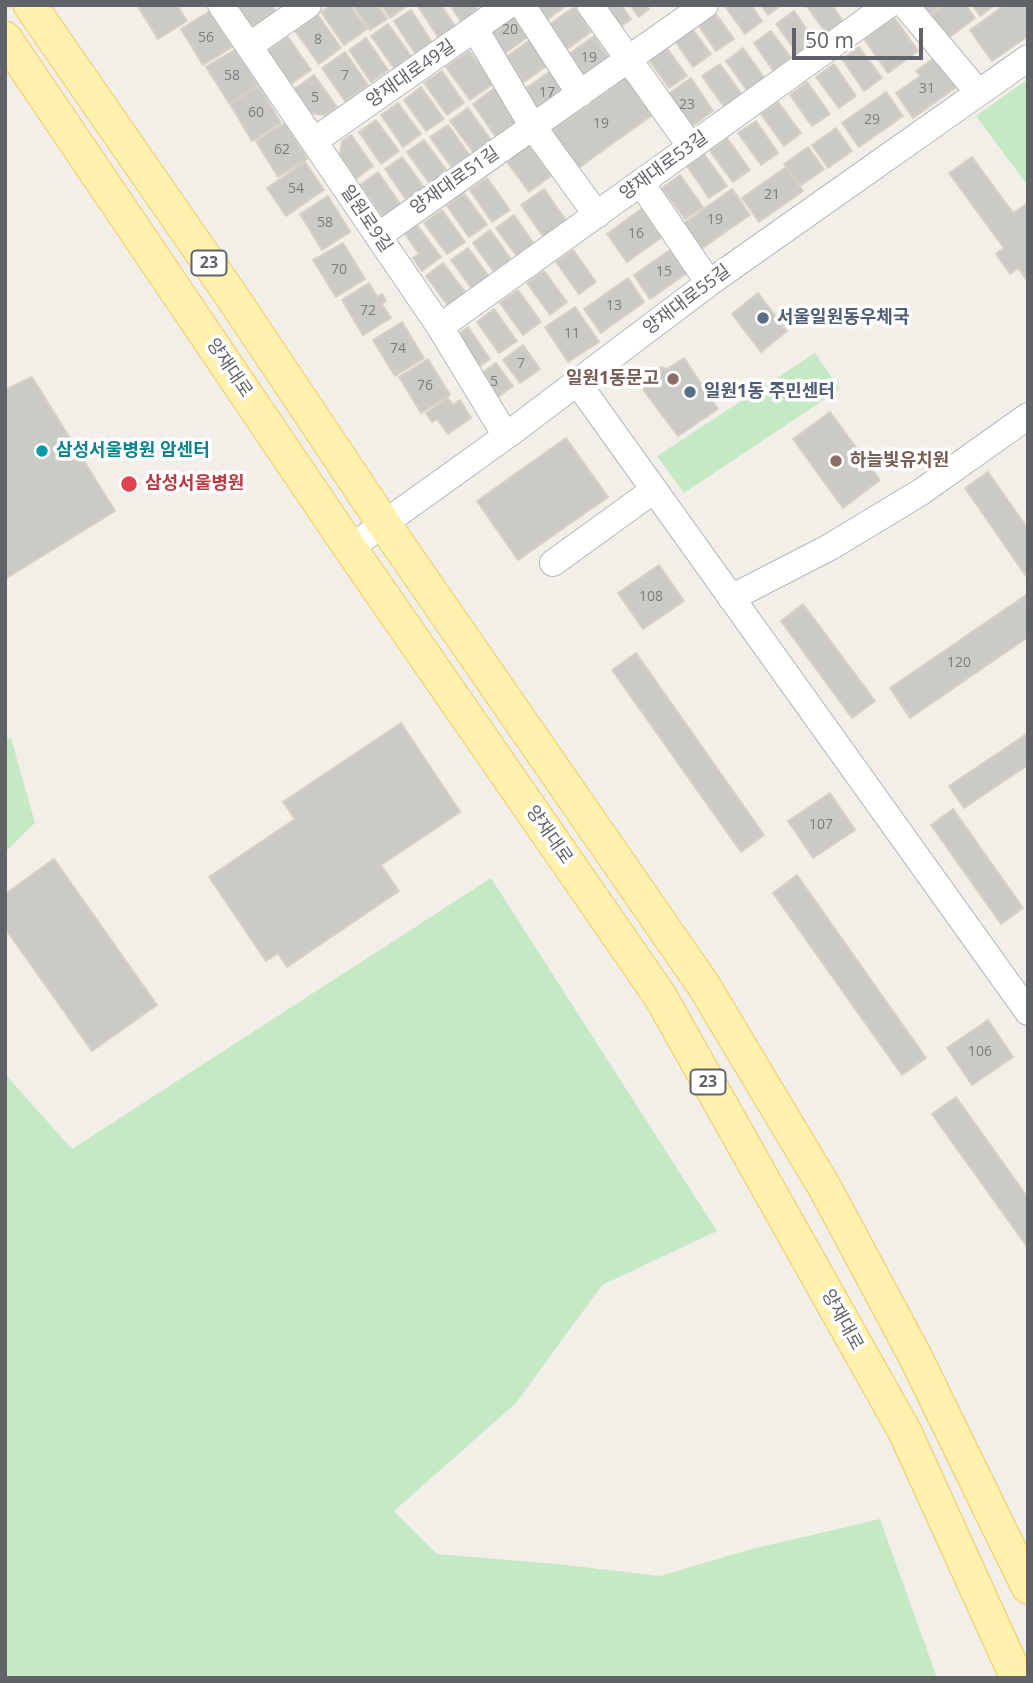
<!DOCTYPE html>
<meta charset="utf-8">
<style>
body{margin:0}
#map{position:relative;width:1033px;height:1683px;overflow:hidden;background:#f1efe8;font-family:"Open Sans",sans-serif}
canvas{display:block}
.frame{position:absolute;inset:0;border:7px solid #5f6368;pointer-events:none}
.scale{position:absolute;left:792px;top:28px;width:131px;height:32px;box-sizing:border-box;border:4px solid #5f6368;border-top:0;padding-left:9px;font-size:21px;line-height:24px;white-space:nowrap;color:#5f6368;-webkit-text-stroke:5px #fff;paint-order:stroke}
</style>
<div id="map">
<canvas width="1033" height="1683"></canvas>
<div class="frame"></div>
<div class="scale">50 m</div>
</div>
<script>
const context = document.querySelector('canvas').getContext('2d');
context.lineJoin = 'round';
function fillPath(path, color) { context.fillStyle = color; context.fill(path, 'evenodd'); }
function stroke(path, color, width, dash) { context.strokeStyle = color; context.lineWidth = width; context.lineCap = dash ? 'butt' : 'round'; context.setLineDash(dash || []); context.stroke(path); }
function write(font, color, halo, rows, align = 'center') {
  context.font = font + ' "Open Sans","Noto Sans KR",sans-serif'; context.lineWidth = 7; context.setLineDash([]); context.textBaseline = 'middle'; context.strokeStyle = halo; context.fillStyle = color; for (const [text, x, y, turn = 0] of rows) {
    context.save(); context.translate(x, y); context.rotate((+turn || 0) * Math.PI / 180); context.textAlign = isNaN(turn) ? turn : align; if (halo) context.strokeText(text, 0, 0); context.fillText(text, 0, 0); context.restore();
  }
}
fillPath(new Path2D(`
 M1028 79V186L976 116Z
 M815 353 840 389 684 493 657 456Z
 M5 738H11L35 823 5 852Z
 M491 878 717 1231 602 1285 516 1403 394 1511 437 1554 557 1564 660 1576 748 1550 880 1519 937 1678H5V1074L72 1149Z`), '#c5e8c5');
const building = new Path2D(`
 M137 5H177L187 21 158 39Z
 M236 5H271L279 16 263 27 250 25Z
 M331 5H350L367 29 344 45 321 12Z
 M353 5H378L387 19 370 30Z
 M381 5H408L390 18Z
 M417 5H441L457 29 440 40Z
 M450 5H475L479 12 462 23Z
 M532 5H567L544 22Z
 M595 5H621L631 19 614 32Z
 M630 5H646L649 9 639 17Z
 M724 5H751L762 21 745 34Z
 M761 5H781L768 15Z
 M806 5H832L845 24 828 36Z
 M918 5H942L927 17Z
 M945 5H966L975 18 942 43 925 21Z
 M972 5H995L980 16Z
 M1005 5H1028V36L992 61 970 30Z
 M574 7 591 32 563 52 546 27Z
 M711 7 734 39 716 51 694 19Z
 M515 8 533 33 505 53 487 28Z
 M411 10 435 47 418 58 394 21Z
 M210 11 232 47 203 65 181 29Z
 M794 11 816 43 799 56 776 24Z
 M318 15 341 48 319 64 295 31Z
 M894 17 918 51 888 73 864 39Z
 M688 23 711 54 693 67 671 35Z
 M388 24 411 56 394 68 371 36Z
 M771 31 794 62 776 75 754 43Z
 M594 36 611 61 584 81 566 56Z
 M288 37 311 70 288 86 265 53Z
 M534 37 552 62 524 82 506 57Z
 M366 38 388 70 371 82 349 50Z
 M664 44 687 76 669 88 647 57Z
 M859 47 882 78 864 91 842 59Z
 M743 48 766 80 748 92 726 61Z
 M236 49 258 86 229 103 206 67Z
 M469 51 493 84 470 100 446 67Z
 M345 52 368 85 345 101 322 68Z
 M937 56 958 86 913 118 896 93 920 76 916 71Z
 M720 64 742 95 725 108 702 76Z
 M834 64 856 96 839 108 816 77Z
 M552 70 570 95 542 115 524 90Z
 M442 71 464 103 447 115 424 83Z
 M314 75 337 107 326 115 309 113 293 90Z
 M629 76 655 113 573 172 546 135Z
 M691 78 713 111 684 132 661 99Z
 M807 82 830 114 812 126 790 95Z
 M259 86 281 123 252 141 230 104Z
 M421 87 444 119 426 131 404 100Z
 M496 87 519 120 496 137 473 104Z
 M886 92 903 116 859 147 842 123Z
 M778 102 801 133 784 146 761 114Z
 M398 103 421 134 403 147 381 115Z
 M468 108 491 140 473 152 450 121Z
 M376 120 399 151 381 164 359 132Z
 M756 121 778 153 761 165 738 133Z
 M285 123 307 159 278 177 256 141Z
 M448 125 470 156 453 169 430 137Z
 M836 128 852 151 828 168 812 145Z
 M351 135 373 166 356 179 340 155 342 141Z
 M727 138 750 170 733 182 710 151Z
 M424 140 447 171 430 184 407 152Z
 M528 143 551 176 529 192 505 159Z
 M808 147 824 169 800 186 784 164Z
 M704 154 727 186 709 198 687 166Z
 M402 157 425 189 407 201 385 169Z
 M972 157 1013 213 1028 203V282L1018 268 1010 274 996 254 1004 248 949 173Z
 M305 162 324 190 286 216 267 188Z
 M786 167 803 191 759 222 742 198Z
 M378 172 400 204 383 216 360 185Z
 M680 175 703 207 685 219 662 188Z
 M487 178 510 210 492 222 470 190Z
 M544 189 567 222 544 238 521 205Z
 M732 189 750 215 698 251 681 225Z
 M464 193 487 225 469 237 447 206Z
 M328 196 350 232 322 250 300 214Z
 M645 206 665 235 627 262 607 234Z
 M442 210 465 242 447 254 424 223Z
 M514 215 536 247 519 259 496 228Z
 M417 225 441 257 422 271 413 258 419 254 405 234Z
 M490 230 513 262 496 275 473 243Z
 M343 243 365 279 336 297 313 260Z
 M677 245 694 268 650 299 634 275Z
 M468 248 491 279 474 292 451 260Z
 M573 250 596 282 579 294 556 262Z
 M443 263 467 294 449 307 426 276Z
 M544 271 567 302 550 315 527 283Z
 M628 278 644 302 601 333 584 309Z
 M369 283 377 297 382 294 386 301 382 304 391 318 363 335 342 300Z
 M518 290 541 322 523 335 500 303Z
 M758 293 787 331 761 352 732 314Z
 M575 307 599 342 568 362 545 327Z
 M494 309 517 341 499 353 477 322Z
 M402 322 424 358 395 376 373 340Z
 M468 327 490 359 473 371 450 340Z
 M523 345 540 369 520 383 503 360Z
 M684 358 718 409 678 436 644 391 643 380 649 370 662 367 667 369Z
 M428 359 450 395 421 413 399 377Z
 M496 363 513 386 493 401 476 377Z
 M32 377 115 511 5 579V390Z
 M448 398 453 405 460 400 471 418 448 434 437 419 432 422 426 413Z
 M830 412 880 480 843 508 793 439Z
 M566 438 608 497 518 560 477 501Z
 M988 472 1028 529V579L965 488Z
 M659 565 684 601 643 629 618 593Z
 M1026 595 1028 637 910 718 890 688Z
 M803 604 875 701 852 718 781 621Z
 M636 653 764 835 741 852 612 670Z
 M401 723 460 812 381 865 399 891 287 967 278 953 266 961 209 877 295 819 283 802Z
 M1028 733V765L964 808 949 786Z
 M830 793 855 830 813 858 788 821Z
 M953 809 1023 908 1001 924 931 825Z
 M54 859 157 1005 92 1051 5 928V894Z
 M797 875 926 1058 902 1075 773 893Z
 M988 1020 1013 1057 972 1085 947 1048Z
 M956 1097 1028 1198V1248L932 1114Z`);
fillPath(building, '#cccac5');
stroke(building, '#d6d1c6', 2);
const minor = new Path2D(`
 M221 5 440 327 506 436
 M522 5 580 94
 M590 5 691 147
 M905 5 978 92
 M475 29 533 127 597 215
 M249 46 308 5
 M314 141 508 5
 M641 183 709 283
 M378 236 705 5
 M440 327 888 5
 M577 382 1028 1012
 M350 548 506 436 709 283 1028 58
 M553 563 654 490
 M731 598 830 547 921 492 1028 416`);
const major = new Path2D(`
 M30 5 233 298 384 524 704 986 825 1188 915 1356 1028 1587
 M5 38 350 548 660 996 905 1432 1017 1678`);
stroke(minor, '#b5b8bc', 28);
stroke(major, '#f2c960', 35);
stroke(minor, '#fff', 26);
stroke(major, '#fff2af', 33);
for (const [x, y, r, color] of [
 [763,318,7,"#5c6f8a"],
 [673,379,7,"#8d6e63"],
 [690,392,7,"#5c6f8a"],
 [42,451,7,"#0f9aa8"],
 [836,461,7,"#8d6e63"],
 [129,484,9,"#e0444e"]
]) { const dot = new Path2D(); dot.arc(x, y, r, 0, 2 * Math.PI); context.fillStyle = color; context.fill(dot); stroke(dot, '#fff', 2.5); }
write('14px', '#7a7d7f', null, [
 ["20",510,30],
 ["56",206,38],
 ["8",318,40],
 ["19",589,58],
 ["58",232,76],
 ["7",345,76],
 ["31",927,89],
 ["17",547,93],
 ["5",315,98],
 ["23",687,105],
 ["60",256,113],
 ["29",872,120],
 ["19",601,124],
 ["62",282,150],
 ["54",296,189],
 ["21",772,195],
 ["19",715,220],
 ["58",325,223],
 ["16",636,234],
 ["70",339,270],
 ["15",664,272],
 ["13",614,306],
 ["72",368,311],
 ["11",572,334],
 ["74",398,349],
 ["7",521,364],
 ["5",494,382],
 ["76",425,386],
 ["108",651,597],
 ["120",959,663],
 ["107",821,825],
 ["106",980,1052]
]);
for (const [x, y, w] of [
 [209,263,35],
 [708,1082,35]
]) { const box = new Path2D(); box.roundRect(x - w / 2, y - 12.5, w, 25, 5); context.fillStyle = '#fff'; context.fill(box); stroke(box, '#5f6368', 2); }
write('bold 16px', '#5f6368', null, [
 ["23",209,263],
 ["23",708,1082]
]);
write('18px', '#5f6368', '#fff', [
 ["양재대로49길",411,74,-35],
 ["양재대로53길",664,166,-36],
 ["양재대로51길",455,181,-35],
 ["일원로9길",366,219,56],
 ["양재대로55길",687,300,-37],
 ["양재대로",229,368,56],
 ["양재대로",549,835,55],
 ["양재대로",842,1320,61]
]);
write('bold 18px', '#4e5e75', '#fff', [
 ["서울일원동우체국",777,318],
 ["일원1동 주민센터",704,392]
], 'left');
write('bold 18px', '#785e54', '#fff', [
 ["일원1동문고",659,379],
 ["하늘빛유치원",850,461,"left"]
], 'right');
write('bold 18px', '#0d838f', '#fff', [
 ["삼성서울병원 암센터",56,451]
], 'left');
write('bold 18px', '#be3a42', '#fff', [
 ["삼성서울병원",145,484]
], 'left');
</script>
